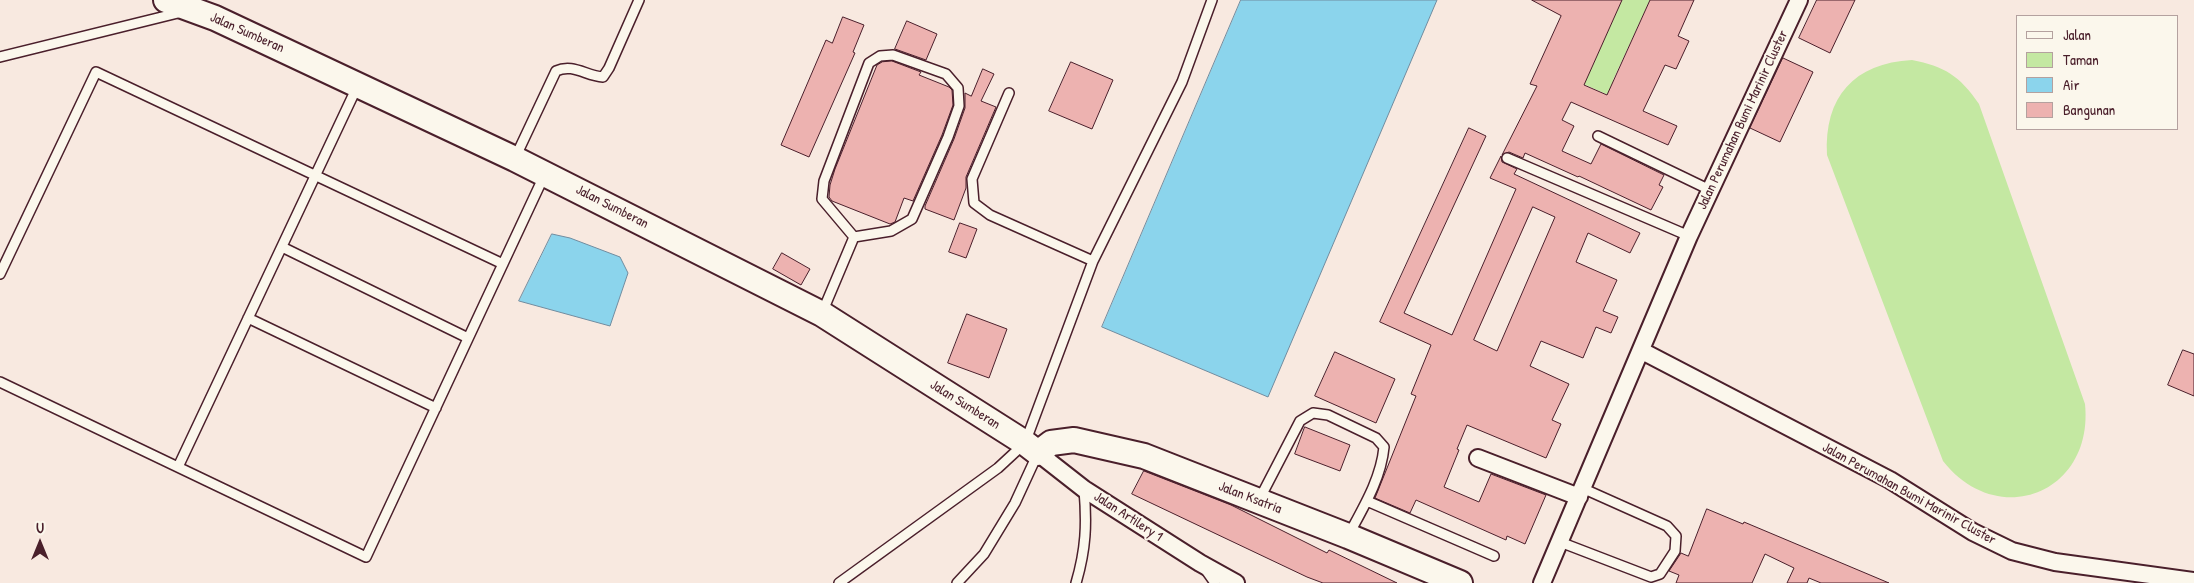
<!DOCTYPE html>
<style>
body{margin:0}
#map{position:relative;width:2194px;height:583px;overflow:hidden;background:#f8e9e0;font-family:"Patrick Hand",sans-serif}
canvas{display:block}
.legend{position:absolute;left:2016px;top:15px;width:162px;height:115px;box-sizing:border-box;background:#fbf7ec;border:1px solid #b4a19f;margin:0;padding:6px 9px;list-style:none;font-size:15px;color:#4a1f2b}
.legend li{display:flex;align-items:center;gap:10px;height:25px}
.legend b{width:25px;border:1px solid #b4a19f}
.north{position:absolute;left:15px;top:518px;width:50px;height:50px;-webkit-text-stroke:4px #fbf7ec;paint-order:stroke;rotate:0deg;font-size:14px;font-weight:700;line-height:20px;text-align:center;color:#4a1f2b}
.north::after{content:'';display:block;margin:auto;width:18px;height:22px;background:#4a1f2b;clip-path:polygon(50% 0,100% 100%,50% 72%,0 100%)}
</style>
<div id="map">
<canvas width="2194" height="583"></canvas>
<ul class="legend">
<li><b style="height:6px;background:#fbf7ec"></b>Jalan</li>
<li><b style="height:14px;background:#c4e8a2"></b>Taman</li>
<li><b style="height:14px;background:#8bd4ec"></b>Air</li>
<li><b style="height:14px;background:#edb2b0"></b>Bangunan</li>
</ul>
<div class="north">U</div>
</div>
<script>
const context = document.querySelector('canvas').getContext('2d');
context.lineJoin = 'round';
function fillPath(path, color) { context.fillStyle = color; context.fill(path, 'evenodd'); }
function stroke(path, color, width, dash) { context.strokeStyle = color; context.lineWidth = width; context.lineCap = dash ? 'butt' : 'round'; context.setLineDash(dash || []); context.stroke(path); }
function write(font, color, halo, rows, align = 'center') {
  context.font = font + ' "Patrick Hand",sans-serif'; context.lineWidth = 4; context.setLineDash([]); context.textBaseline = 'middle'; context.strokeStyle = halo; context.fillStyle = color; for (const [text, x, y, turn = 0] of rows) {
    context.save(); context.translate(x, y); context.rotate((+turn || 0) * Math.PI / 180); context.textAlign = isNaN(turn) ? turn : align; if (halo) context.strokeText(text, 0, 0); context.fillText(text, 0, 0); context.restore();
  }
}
fillPath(new Path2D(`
 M1622 0H1650L1613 80 1622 101 1556 72 1567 61 1590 71Z
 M1912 60C1944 66 1960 76 1979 104L2085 404C2094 493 1998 531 1943 461L1827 155C1824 97 1854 63 1912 60Z`), '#c4e8a2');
const water = new Path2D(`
 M1241 0H1437L1268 397 1102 327Z
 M552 234 570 238 620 257 628 273 610 326 519 301Z`);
fillPath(water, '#8bd4ec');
stroke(water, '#718c9f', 1);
const building = new Path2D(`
 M1532 0H1622L1584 85 1607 95 1650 0H1694L1678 36 1689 41 1676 69 1665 65 1643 111 1677 126 1668 145 1571 102 1562 120 1574 126 1562 151 1591 164 1601 144 1664 175 1659 185 1663 187 1651 210 1579 176 1578 177 1525 153 1523 158 1509 152 1502 155 1537 86 1530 84 1561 16Z
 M1817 0H1855L1830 53 1799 38Z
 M843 17 864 25 853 52 855 53 809 157 781 145 826 40 832 43Z
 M907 21 937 34 926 60 895 49Z
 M1783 58 1813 72 1780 142 1750 128Z
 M892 61 921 72 919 75 949 87 952 90 953 105 942 135 913 201 904 198 895 222 890 224 832 201 829 197 830 185 835 169 877 65 882 62Z
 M1071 62 1113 80 1092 129 1049 111Z
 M983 69 994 74 981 101 996 107 966 177V188L954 220 925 209V206L954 139 965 108V93L971 96Z
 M1469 128 1486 136 1404 313 1452 335 1516 189 1490 178 1501 156 1502 162 1517 169 1514 174 1640 233 1630 253 1588 233 1576 262 1617 280 1603 311 1618 317 1611 333 1596 327 1583 358 1541 341 1530 366 1569 384 1552 420 1561 424 1546 458 1467 425 1457 449 1459 450 1444 487 1479 502 1491 474 1546 495 1525 544 1507 536 1506 540 1416 500 1410 513 1375 498 1416 396 1411 394 1431 345 1380 322ZM1533 207 1555 217 1497 351 1474 340Z
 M960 223 977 229 966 258 949 252Z
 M782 253 810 269 801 285 773 269Z
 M967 314 1007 329 989 378 948 363Z
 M2183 350 2194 354V396L2168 385Z
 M1335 352 1395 379 1376 423 1315 396Z
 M1305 427 1350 445 1340 471 1295 454Z
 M1144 471 1231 505 1327 553 1329 550 1397 583H1323L1307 577 1132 494Z
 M1707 509 1743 524 1744 522 1889 583H1821L1809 578 1807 583H1787L1794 568 1765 554 1752 583H1676L1679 575 1669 571 1681 553 1688 556Z`);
fillPath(building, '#edb2b0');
stroke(building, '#4a1f2b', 1);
const lane = new Path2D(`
 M0 57 182 12
 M1009 93 972 179 974 203 990 215 1093 261
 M1598 136 1710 190
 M515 158 556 71C573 63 586 76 603 77L609 68 639 0
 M1507 158 1689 236
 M282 247 468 338
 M0 274 96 72 503 264
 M822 313 854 237 822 199 824 181 869 63 880 56 893 55 946 74 958 88 959 106 948 137 912 219 891 231 854 237
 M248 318 436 408
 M0 382 366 557 544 176
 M178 467 357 87
 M1259 500 1300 421 1313 413 1328 415 1376 438 1384 447C1381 479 1363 508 1348 536
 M1367 501 1494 556
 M1560 542 1651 577 1660 574 1675 551 1676 536 1667 526 1582 488
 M1205 569 1215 583
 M839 583 998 468 1025 443 1093 261 1182 82 1212 0
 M957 583 984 554 1015 503 1038 453
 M1076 583C1086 549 1087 524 1084 489`);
const street = new Path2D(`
 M1642 351 1890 480 1973 532 2012 551 2055 562 2194 581
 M1038 453 1084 489 1200 563 1236 583
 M1478 458 1579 497
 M1542 583 1689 236 1799 0`);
const secondary = new Path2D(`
 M166 0 215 18 515 159 822 314 1025 443 1038 453 1051 443 1074 440 1144 456 1348 536 1460 583`);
stroke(lane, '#4a1f2b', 12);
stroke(street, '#4a1f2b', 20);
stroke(secondary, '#4a1f2b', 28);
stroke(lane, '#fbf7ec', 9);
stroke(street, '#fbf7ec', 16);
stroke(secondary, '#fbf7ec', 24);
write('14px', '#4a1f2b', '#fbf7ec', [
 ["Jalan Sumberan",247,33,24],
 ["Jalan Perumahan Bumi Marinir Cluster",1743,120,-65],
 ["Jalan Sumberan",612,207,27],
 ["Jalan Sumberan",965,405,32],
 ["Jalan Perumahan Bumi Marinir Cluster",1909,494,29],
 ["Jalan Ksatria",1250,498,21],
 ["Jalan Artilery 1",1128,517,33]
]);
</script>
